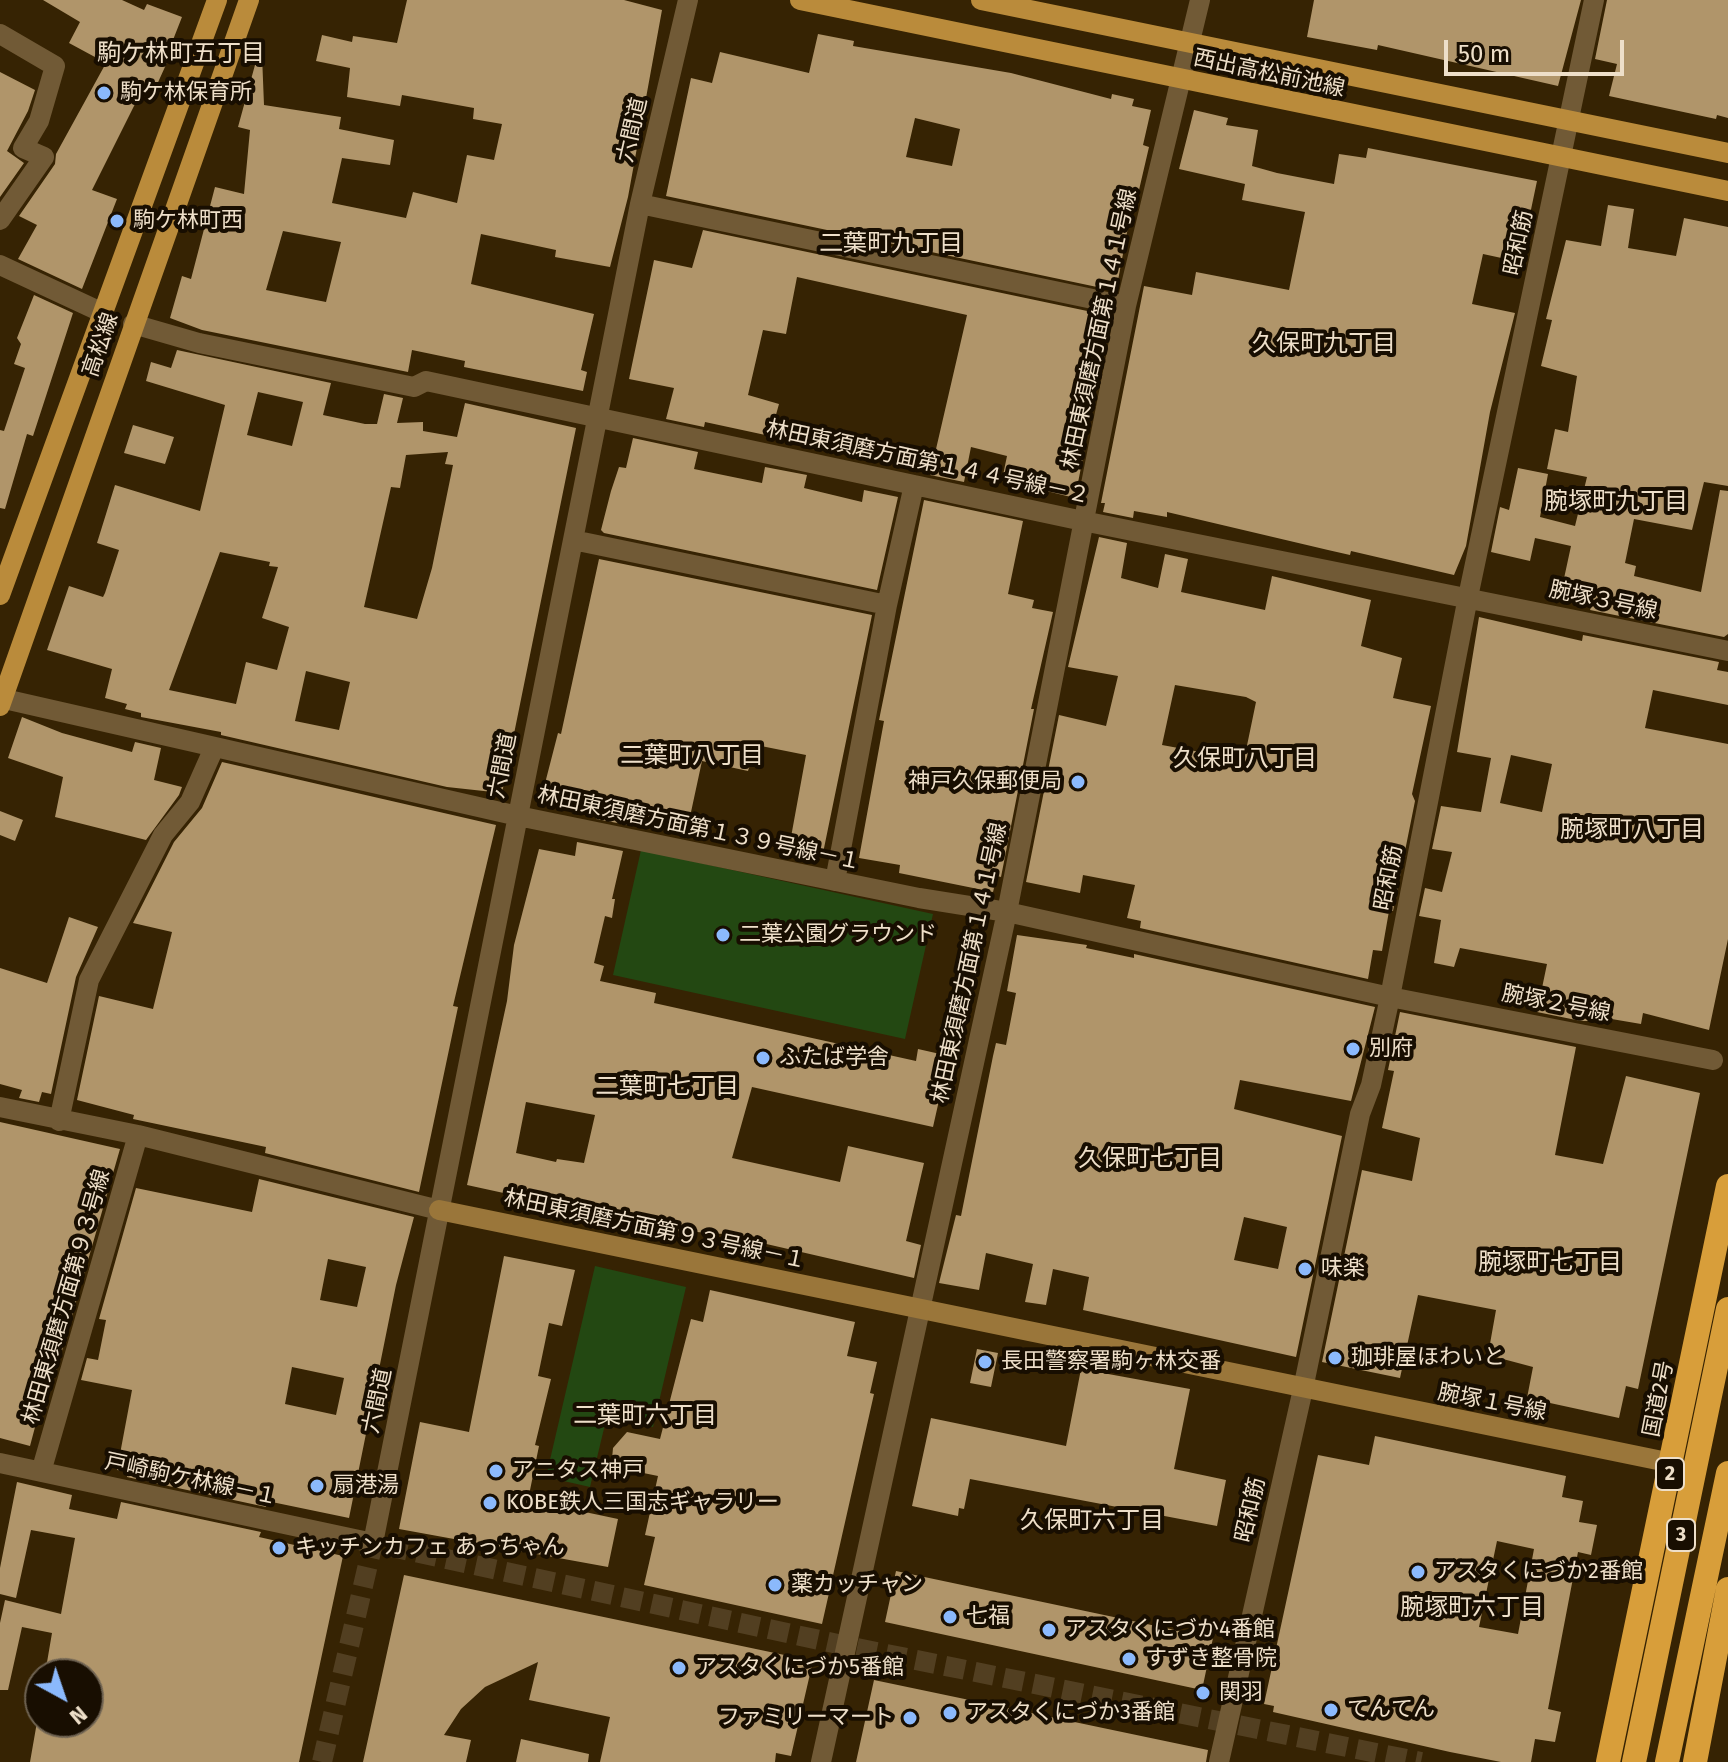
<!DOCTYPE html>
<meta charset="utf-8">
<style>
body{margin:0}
#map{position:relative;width:1728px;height:1762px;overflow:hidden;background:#362303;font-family:"Fira Sans",sans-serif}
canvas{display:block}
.north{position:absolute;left:24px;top:1658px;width:80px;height:80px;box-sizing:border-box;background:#180e01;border:2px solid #6e6251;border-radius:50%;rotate:140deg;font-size:22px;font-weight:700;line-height:32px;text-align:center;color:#eedfc9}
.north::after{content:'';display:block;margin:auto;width:28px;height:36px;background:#8bb9fc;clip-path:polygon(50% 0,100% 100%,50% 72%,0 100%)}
.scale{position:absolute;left:1444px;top:40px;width:180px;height:36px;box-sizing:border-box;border:4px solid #eedfc9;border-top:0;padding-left:10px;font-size:24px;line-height:28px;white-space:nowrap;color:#eedfc9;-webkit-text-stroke:6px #180e01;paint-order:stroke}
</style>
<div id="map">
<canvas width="1728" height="1762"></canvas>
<div class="north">N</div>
<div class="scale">50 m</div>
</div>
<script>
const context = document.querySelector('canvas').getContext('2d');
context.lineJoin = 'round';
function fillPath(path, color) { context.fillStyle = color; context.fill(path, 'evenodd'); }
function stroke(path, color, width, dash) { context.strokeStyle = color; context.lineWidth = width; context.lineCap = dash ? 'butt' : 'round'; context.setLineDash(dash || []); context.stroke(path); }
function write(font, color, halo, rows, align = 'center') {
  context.font = font + ' "Fira Sans","Noto Sans JP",sans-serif'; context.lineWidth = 8; context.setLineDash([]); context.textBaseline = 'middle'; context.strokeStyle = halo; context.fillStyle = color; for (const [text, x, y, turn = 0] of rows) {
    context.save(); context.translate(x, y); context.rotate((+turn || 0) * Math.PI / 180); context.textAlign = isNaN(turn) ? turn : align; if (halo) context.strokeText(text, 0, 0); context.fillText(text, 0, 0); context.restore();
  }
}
fillPath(new Path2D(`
 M641 850 933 914 905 1039 613 975Z
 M595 1266 686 1287 653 1427 607 1416 590 1487 546 1477Z`), '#234812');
fillPath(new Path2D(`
 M43 0H122L144 10 147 4 182 17 171 45 174 47 155 89 145 84 92 190 117 199 82 289 18 259 37 225 19 216 55 164 56 154 106 63 69 43 80 22Z
 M407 0H624L662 10 628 197 610 267 555 257 556 250 481 234 471 284 594 314 581 370 587 372 583 391 464 367 465 361 412 350 408 372 202 330 170 318 182 276 191 279 215 187 244 194 250 130 238 127 258 54 262 55 264 105 341 117 339 129 394 140 390 165 342 158 332 203 406 218 413 192 457 203 467 155 494 160 502 124 473 119 474 108 402 95 400 106 347 97 350 68 316 61 322 35 352 42 353 36 397 43ZM283 231 341 242 326 302 266 290Z
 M1314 0H1581L1558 86 1378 45 1377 50 1307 37Z
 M1607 0H1728V118L1717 115 1716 119 1609 96 1617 64 1595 59Z
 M818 34 854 41 853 46 1011 73 1111 99 1112 94 1134 99 1132 106 1151 110 1143 145 1149 147 1139 190H1135L1116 291 666 196 691 78 712 83 720 52 809 73ZM915 118 960 129 952 166 906 157Z
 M0 72 35 90 28 111 7 151 24 163 0 197Z
 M1194 110 1228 118 1226 125 1258 130 1252 166 1277 173 1334 184 1339 154 1366 158 1368 148 1537 181 1520 262 1483 254 1472 304 1515 313 1490 412 1466 546 1454 575 1351 551 1350 555 1328 550 1167 512V517L1134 511 1133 518 1103 512 1105 503H1101L1144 286 1192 295 1196 272 1289 290 1305 212 1242 200 1245 184 1179 169Z
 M1608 205 1634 209 1628 248 1676 256 1684 218 1728 227V486L1704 482 1692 530 1634 519 1625 563 1636 566 1634 576 1701 592 1720 490 1728 491V634L1724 637 1590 610 1592 605 1560 597 1571 546 1535 538 1530 561 1491 552 1500 507 1509 510 1518 468 1548 474 1540 517 1575 526 1587 477 1547 469 1555 429 1568 432 1577 376 1541 366 1552 320 1546 319 1566 240 1601 246Z
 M703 230 1111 316 1109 327 1089 323 1076 387 1096 391 1075 498 1002 480 1007 456 971 447 964 482 930 475 967 315 797 277 786 334 763 330 748 395 779 404 770 436 705 422 704 427 666 419 674 388 629 379 654 260 692 268Z
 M34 295 73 313 33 436 27 434 5 509 0 508V430L4 431 25 368 14 364 21 344 17 338Z
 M177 350 331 383 323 415 365 424H377L384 394 403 398 397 423 423 422V431L457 437 465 403 576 428 502 793 447 787 221 735V732L141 717V713L125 709 127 704 105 698 112 669 47 650 69 586 103 597 105 593 119 550 97 543 115 485 200 511 225 405 146 381 151 362 171 368ZM258 392 303 402 292 446 247 435ZM448 452 445 464 453 465 432 568 417 619 364 607 391 487 400 488 406 455ZM220 552 270 562 269 566 278 567 262 618 289 627 277 670 246 662 236 704 169 690ZM306 671 350 682 339 730 295 721Z
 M133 425 174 437 165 464 124 453Z
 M633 438 698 452 694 469 762 483 765 467 807 475 804 488 862 502 864 490 898 497 877 590 604 533 601 530 611 491 619 467 626 468Z
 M924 500 1023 521 1008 594 1034 600 1032 608 1053 612 1031 709H1034L1001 877 997 876 993 892 899 873 900 865 859 858 884 721 879 720Z
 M1099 537 1127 543 1121 578 1158 588 1165 554 1188 559 1181 592 1265 610 1272 576 1371 600 1361 646 1402 658 1393 698 1431 706 1412 794 1415 801 1393 911H1389L1382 951 1373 950 1368 979 1140 928 1141 921 1127 918 1135 885 1083 875 1080 893 1026 882 1059 715 1106 726 1118 676 1068 667ZM1175 685 1246 697 1256 702 1244 760 1162 745Z
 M599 559 872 615 823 853 789 848 806 755 756 745 748 771 702 761 688 826 642 816V819L630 817 628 825 596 819 599 808 542 795 558 733 561 734Z
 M1479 617 1582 641 1583 635 1719 662 1717 670 1728 672V705L1653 690 1645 728 1728 744V939L1709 1030 1643 1013 1641 1024 1594 1016 1593 1021H1581L1537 1012 1547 964 1460 948 1454 967 1434 963 1441 920 1419 916 1425 888 1442 892 1452 852 1432 849 1441 806 1481 812 1491 758 1457 752ZM1511 755 1552 764 1542 812 1500 803Z
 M22 717 62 733 132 752 135 742 161 748 154 780 182 787 179 795 146 840 55 817 63 777 8 758Z
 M222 762 496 825 453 1006 458 1007 419 1192 265 1153 266 1147 133 1119 134 1115 77 1100 99 996 153 1009 172 932 133 923 174 842 202 808Z
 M0 811 23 820 15 841 0 835Z
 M577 842 623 851 612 899H615L612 918 605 916 594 963 604 966 600 981 656 993 654 1003 916 1061 918 1049 949 1056 933 1127 752 1087 732 1158 840 1182 848 1146 924 1163 906 1241 921 1245 914 1278 723 1234 697 1232 696 1235 467 1185 507 1001 514 945 539 849 575 856ZM526 1102 595 1115 584 1163 557 1159 556 1162 516 1153Z
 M69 917 98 927 76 977 51 1094 42 1092 39 1102 19 1098 22 1090 0 1084V968L47 983Z
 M1017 935 1087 945 1086 948 1134 958V954L1375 1007 1351 1101 1240 1080 1234 1109 1342 1136 1296 1357 1083 1310 1089 1277 1053 1269 1046 1305 1025 1302 1033 1264 986 1253 979 1290 939 1283 956 1215 961 1216 993 1056 996 1043 1006 1045 1016 993 1007 991ZM1244 1217 1287 1227 1278 1269 1234 1260Z
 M1400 1012 1576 1047 1555 1155 1603 1164 1626 1076 1700 1093 1638 1389 1626 1386 1619 1418 1527 1398 1533 1367 1488 1355 1496 1310 1418 1295 1400 1378 1322 1362 1362 1170 1412 1181 1420 1138 1382 1128 1394 1071 1388 1070Z
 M0 1122 120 1149 55 1375 47 1382 30 1446 0 1438Z
 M259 1179 414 1217 396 1285 349 1518 267 1501 266 1507 127 1477 128 1472 117 1470 132 1390 81 1380 87 1358 98 1360 106 1320 99 1319 136 1188 252 1212ZM328 1259 366 1267 357 1307 320 1300ZM292 1367 344 1378 336 1415 285 1404Z
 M504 1256 575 1270 562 1326 549 1323 538 1376 551 1379 535 1445 539 1446 528 1500 618 1519 608 1567 399 1529 420 1422 469 1432Z
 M710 1290 855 1322 847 1356 877 1362 870 1393 874 1394 822 1624 644 1585 655 1537 645 1535 658 1476 619 1468 612 1459 613 1448 627 1432 660 1439 691 1319 703 1322Z
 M977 1349 998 1353 991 1387 970 1383Z
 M1081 1369 1190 1389 1174 1469 1226 1480 1217 1526 970 1479 964 1509 959 1508 958 1516 912 1506 931 1418 1066 1446Z
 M1375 1436 1566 1476 1562 1497 1583 1501 1579 1522 1597 1525 1591 1555 1578 1552 1548 1709 1561 1712 1555 1742 1535 1739 1531 1762H1501L1450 1752 1273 1712 1274 1706 1264 1704 1318 1455 1369 1465ZM1497 1541 1534 1549 1518 1634 1479 1627Z
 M17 1482 72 1495 69 1509 117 1519 121 1502 261 1532 259 1537 343 1556 299 1762H30L37 1722H88L91 1674H45L52 1633 22 1627 8 1690H0V1623L5 1600 61 1614 75 1538 31 1530 16 1598 0 1594V1568Z
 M896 1571 1213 1638 1202 1690 885 1622Z
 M404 1575 813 1661 791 1756 776 1753 775 1762H600L610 1717 529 1700 538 1662 485 1687 461 1709 444 1735 471 1740 466 1762H363Z
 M874 1680 1208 1750 1206 1762H856Z
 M521 1739 589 1754 588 1762H516Z`), '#b0956a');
stroke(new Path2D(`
 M322 1762 373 1543 847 1646 1421 1762`), '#523f21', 20, [20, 10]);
stroke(new Path2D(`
 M0 34 55 66 39 121 23 148 44 157 0 220
 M640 204 1126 306
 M0 265 101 312
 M133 324 199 343 414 387 426 381 1083 521 1728 651
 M573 540 887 605
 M0 698 518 816 919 898 1007 912 1390 997 1713 1060
 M835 881 887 605 914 485
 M0 1107 138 1135 439 1210
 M59 1121 89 980 163 835 190 802 214 748
 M0 1463 373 1543 640 204 688 0
 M41 1472 138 1135
 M821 1762 1007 912 1126 306 1200 0
 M1219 1762 1303 1389 1360 1114 1371 1085 1390 997 1468 597 1594 0`), '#715a36', 20);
stroke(new Path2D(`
 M439 1210 1672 1463`), '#9a763a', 20);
stroke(new Path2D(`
 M800 0 1728 191
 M981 0 1728 153
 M0 595 217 0
 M0 706 249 0`), '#ba8b3b', 20);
stroke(new Path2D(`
 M1608 1762 1728 1186
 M1634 1762 1728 1309
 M1667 1762 1728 1473
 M1695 1762 1728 1589`), '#d89e3a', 24);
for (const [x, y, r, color] of [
 [104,93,8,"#8bb9fc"],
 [117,221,8,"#8bb9fc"],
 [1078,782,8,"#8bb9fc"],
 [723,935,8,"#8bb9fc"],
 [1353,1049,8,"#8bb9fc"],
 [763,1058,8,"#8bb9fc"],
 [1305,1269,8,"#8bb9fc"],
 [1335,1358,8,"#8bb9fc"],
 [985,1362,8,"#8bb9fc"],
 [496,1471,8,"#8bb9fc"],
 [317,1486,8,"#8bb9fc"],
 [490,1503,8,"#8bb9fc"],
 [279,1548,8,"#8bb9fc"],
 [1418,1572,8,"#8bb9fc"],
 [775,1585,8,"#8bb9fc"],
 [950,1617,8,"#8bb9fc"],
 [1049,1630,8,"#8bb9fc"],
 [1129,1659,8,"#8bb9fc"],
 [679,1668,8,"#8bb9fc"],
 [1203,1693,8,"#8bb9fc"],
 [1331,1710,8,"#8bb9fc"],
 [950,1713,8,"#8bb9fc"],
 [910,1718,8,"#8bb9fc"]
]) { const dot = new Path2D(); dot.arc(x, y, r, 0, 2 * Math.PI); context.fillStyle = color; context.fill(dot); stroke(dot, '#180e01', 3); }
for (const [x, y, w] of [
 [1670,1474,28],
 [1681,1535,28]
]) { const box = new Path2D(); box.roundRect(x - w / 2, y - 16, w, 32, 6); context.fillStyle = '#180e01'; context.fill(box); stroke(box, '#eedfc9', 2); }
write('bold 20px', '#eedfc9', null, [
 ["2",1670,1474],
 ["3",1681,1535]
]);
write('22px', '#eedfc9', '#180e01', [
 ["西出高松前池線",1269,74,12],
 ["六間道",633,130,-77],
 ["昭和筋",1519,243,-78],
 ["林田東須磨方面第１４１号線",1100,329,-78],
 ["高松線",101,345,-71],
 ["林田東須磨方面第１４４号線－２",928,463,12],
 ["腕塚３号線",1603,601,12],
 ["六間道",503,766,-79],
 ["林田東須磨方面第１３９号線－１",699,829,12],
 ["昭和筋",1389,878,-79],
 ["林田東須磨方面第１４１号線",970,963,-78],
 ["腕塚２号線",1556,1004,11],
 ["林田東須磨方面第９３号線－１",655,1230,12],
 ["林田東須磨方面第９３号線",67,1297,-74],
 ["国道2号",1659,1399,-79],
 ["六間道",378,1401,-78],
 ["腕塚１号線",1492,1403,11],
 ["戸崎駒ケ林線－１",191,1480,12],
 ["昭和筋",1251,1510,-77]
]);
write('22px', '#eedfc9', '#180e01', [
 ["駒ケ林保育所",120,93],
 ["駒ケ林町西",133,221],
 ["神戸久保郵便局",1062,782,"right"],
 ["二葉公園グラウンド",739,935],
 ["別府",1369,1049],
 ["ふたば学舎",779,1058],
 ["味楽",1321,1269],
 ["珈琲屋ほわいと",1351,1358],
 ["長田警察署駒ヶ林交番",1001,1362],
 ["アニタス神戸",512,1471],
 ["扇港湯",333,1486],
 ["KOBE鉄人三国志ギャラリー",506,1503],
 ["キッチンカフェ あっちゃん",295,1548],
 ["アスタくにづか2番館",1434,1572],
 ["薬カッチャン",791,1585],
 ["七福",966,1617],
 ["アスタくにづか4番館",1065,1630],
 ["すずき整骨院",1145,1659],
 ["アスタくにづか5番館",695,1668],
 ["関羽",1219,1693],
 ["てんてん",1347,1710],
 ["アスタくにづか3番館",966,1713],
 ["ファミリーマート",894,1718,"right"]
], 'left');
write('24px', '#eedfc9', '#180e01', [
 ["駒ケ林町五丁目",181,54],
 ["二葉町九丁目",891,244],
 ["久保町九丁目",1324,344],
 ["腕塚町九丁目",1616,502],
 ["二葉町八丁目",692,756],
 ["久保町八丁目",1245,759],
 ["腕塚町八丁目",1632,830],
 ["二葉町七丁目",667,1087],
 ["久保町七丁目",1150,1159],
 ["腕塚町七丁目",1550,1263],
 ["二葉町六丁目",645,1416],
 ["久保町六丁目",1092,1521],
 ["腕塚町六丁目",1472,1608]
]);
</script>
